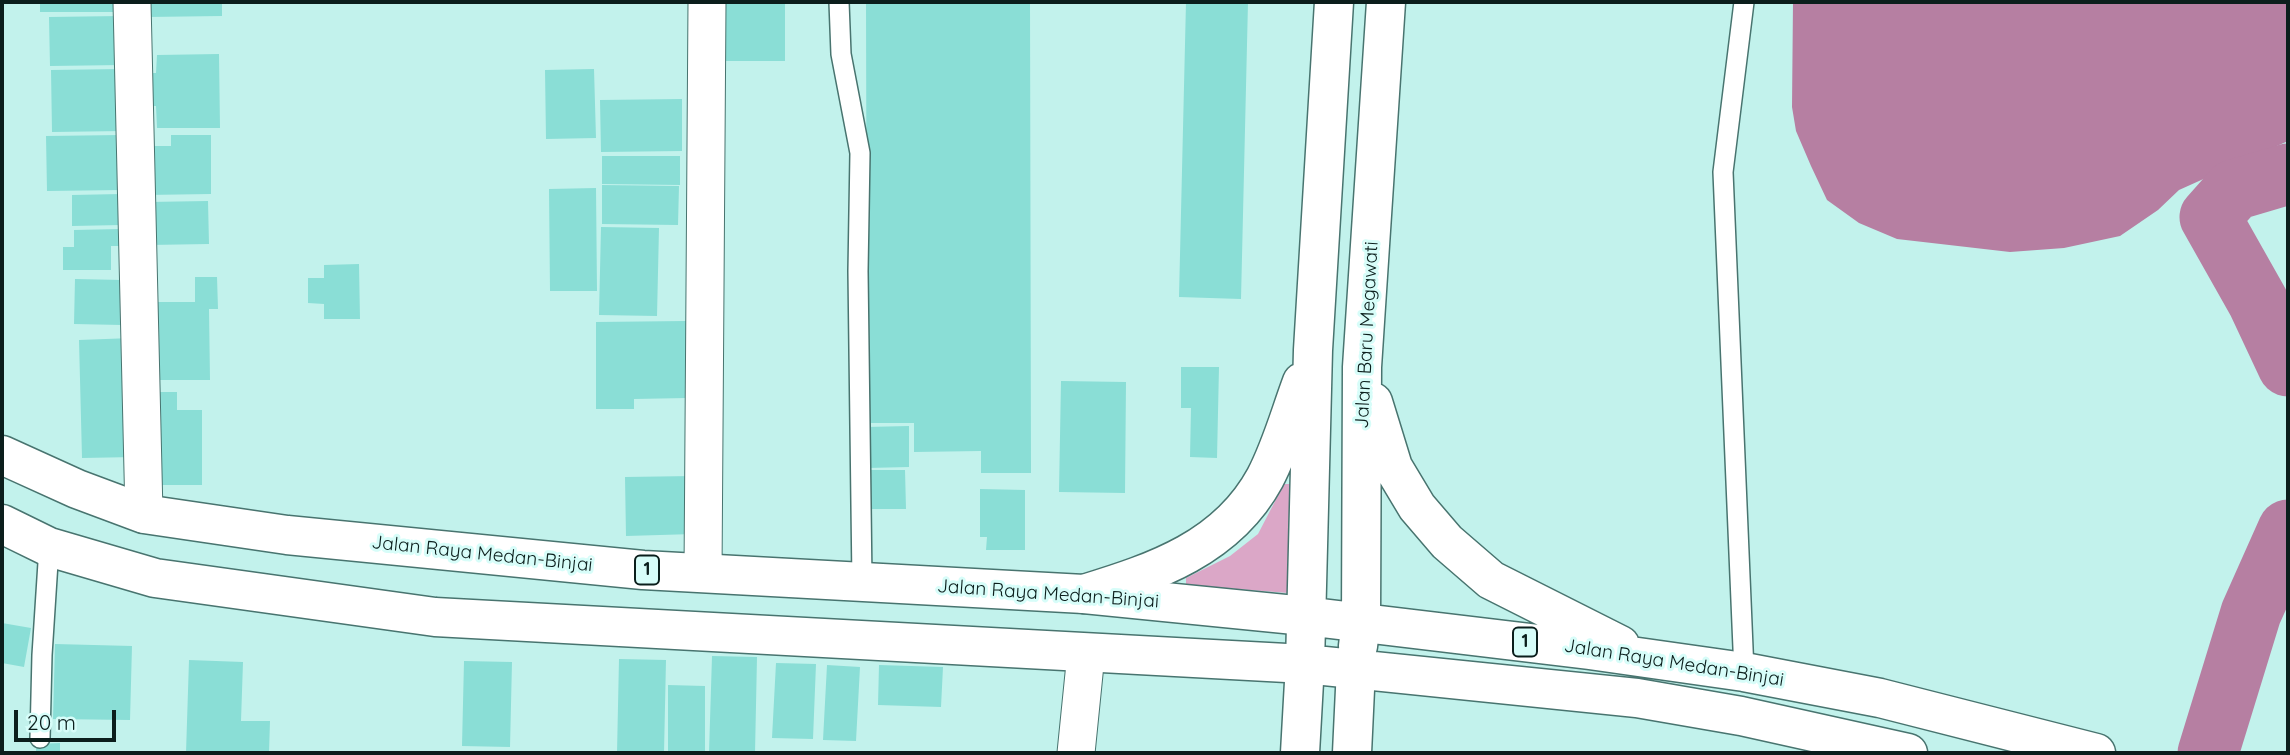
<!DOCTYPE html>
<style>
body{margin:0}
#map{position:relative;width:2290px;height:755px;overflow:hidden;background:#c2f2ec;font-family:Quicksand,sans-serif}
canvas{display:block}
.frame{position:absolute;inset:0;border:4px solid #0b1e1c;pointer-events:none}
.scale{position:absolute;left:14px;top:710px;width:102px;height:32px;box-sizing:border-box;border:4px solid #0b1e1c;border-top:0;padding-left:9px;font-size:21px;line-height:24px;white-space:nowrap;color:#0b1e1c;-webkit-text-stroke:5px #d7fdf9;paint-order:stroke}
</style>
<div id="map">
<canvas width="2290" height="755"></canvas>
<div class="frame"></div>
<div class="scale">20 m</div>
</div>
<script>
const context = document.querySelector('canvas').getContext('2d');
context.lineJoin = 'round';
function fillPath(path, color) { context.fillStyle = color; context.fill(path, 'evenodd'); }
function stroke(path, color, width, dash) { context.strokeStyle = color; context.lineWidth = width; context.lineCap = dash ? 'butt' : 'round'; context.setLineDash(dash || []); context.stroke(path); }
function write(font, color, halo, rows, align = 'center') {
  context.font = font + ' Quicksand,sans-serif'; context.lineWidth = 6; context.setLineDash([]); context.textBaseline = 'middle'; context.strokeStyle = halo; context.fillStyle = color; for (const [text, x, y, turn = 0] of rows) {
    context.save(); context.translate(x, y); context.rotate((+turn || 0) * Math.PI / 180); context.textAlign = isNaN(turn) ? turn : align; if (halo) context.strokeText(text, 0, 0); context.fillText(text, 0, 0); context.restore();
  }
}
fillPath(new Path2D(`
 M1284 484H1290L1288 593 1186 585V578L1230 556 1258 534Z`), '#dba7c7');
fillPath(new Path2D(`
 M1793 2H2288V141L2179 190 2158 210 2120 236 2064 248 2010 252 1897 239 1859 223 1827 200 1811 166 1796 131 1792 107Z`), '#b67fa2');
stroke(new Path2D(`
 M2288 174 2234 190 2210 217 2258 302 2288 366
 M2208 753 2251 613 2288 530`), '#b67fa2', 61);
fillPath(new Path2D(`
 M40 2H123V12H40Z
 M147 2H222V16L147 17Z
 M724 2H785V61H725Z
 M866 2H1030L1031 473H981V451L914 452V423H867Z
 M1186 2H1248L1241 299 1179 297Z
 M121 16 122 65 50 66 49 17Z
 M219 54 220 128H157L156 106H146V73H156L157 55Z
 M122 69 123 131 52 132 51 70Z
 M594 69 596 138 546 139 545 70Z
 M682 99V151L601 152 600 100Z
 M120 135 121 190 47 191 46 136Z
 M171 135H211V194L146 195 145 146H171Z
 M602 156H680V185L602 184Z
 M602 185 679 186 678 225 602 224Z
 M596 188 597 291H550L549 189Z
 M121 194V225L72 226V195Z
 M208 201 209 244 149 245 148 202Z
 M601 227 659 228 657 316 599 315Z
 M121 229V246H111V270H63V247H74V230Z
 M359 264 360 319H324V304L308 303V278H324V265Z
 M195 277H217L218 309H209L210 380H150L149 302H195Z
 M75 279 122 280V325L74 324Z
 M686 321 687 398 634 399V409H596V322Z
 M132 338 135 457 82 458 79 340Z
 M1181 367H1219L1217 458 1190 457 1191 408H1181Z
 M1061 381 1126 382 1125 493 1059 492Z
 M153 392H177V410H202V485H154Z
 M909 426V467L867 468 866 427Z
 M867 470H905L906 509H868Z
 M693 476 694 534 626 536 625 477Z
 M980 489 1025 490V550H986L987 537H980Z
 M2 623 31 628 24 667 2 663Z
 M55 644 132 646 130 720 53 719Z
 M712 656 757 657 755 753H709Z
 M619 659 666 660 664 753H617Z
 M189 660 243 662 241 721H270L269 753H186Z
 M464 661 512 662 510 747 462 746Z
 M776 663 816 664 813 739 772 738Z
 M827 665 860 667 856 741 823 740Z
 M879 665 943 667 941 707 878 705Z
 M668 685 705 686V753H668Z
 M60 743V753H36V744Z`), '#8aded6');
const service = new Path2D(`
 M839 2 841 54 860 153 858 271 862 582
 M1744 672 1723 172 1744 2
 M40 738 42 655 49 547`);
const minor = new Path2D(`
 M132 2 144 514
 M703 573 707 2
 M1076 753 1086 654`);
const tertiary = new Path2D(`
 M1300 753 1305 664
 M1352 753 1356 668`);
const primary = new Path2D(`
 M2 455 77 489 144 514 287 535 643 570 1084 594 1305 616
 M2 524 49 547 155 578 435 617 1305 664`);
const trunk = new Path2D(`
 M1334 2 1313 350 1305 664 1637 698 1741 716 1908 753
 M1373 402 1393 467 1417 507 1447 542 1491 580 1620 645
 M1084 594C1156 572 1227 548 1265 478 1281 448 1290 414 1302 382
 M1305 616 1589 650 1744 672 1880 698 2096 753
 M1358 646 1361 621 1362 367 1386 2`);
stroke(service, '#48746f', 22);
stroke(minor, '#48746f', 39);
stroke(tertiary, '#48746f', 41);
stroke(primary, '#48746f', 41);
stroke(trunk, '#48746f', 41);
stroke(service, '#fff', 19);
stroke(minor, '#fff', 37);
stroke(tertiary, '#fff', 38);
stroke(primary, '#fff', 38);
stroke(trunk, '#fff', 38);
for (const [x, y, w] of [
 [647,570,24],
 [1525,642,24]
]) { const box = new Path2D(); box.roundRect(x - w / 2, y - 14.5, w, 29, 5); context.fillStyle = '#d7fdf9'; context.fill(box); stroke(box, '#0b1e1c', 2); }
write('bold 18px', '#0b1e1c', null, [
 ["1",647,570],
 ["1",1525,642]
]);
write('19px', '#0b1e1c', '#d7fdf9', [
 ["Jalan Baru Megawati",1367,335,-87],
 ["Jalan Raya Medan-Binjai",482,554,6],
 ["Jalan Raya Medan-Binjai",1048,594,4],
 ["Jalan Raya Medan-Binjai",1674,663,9]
]);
</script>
